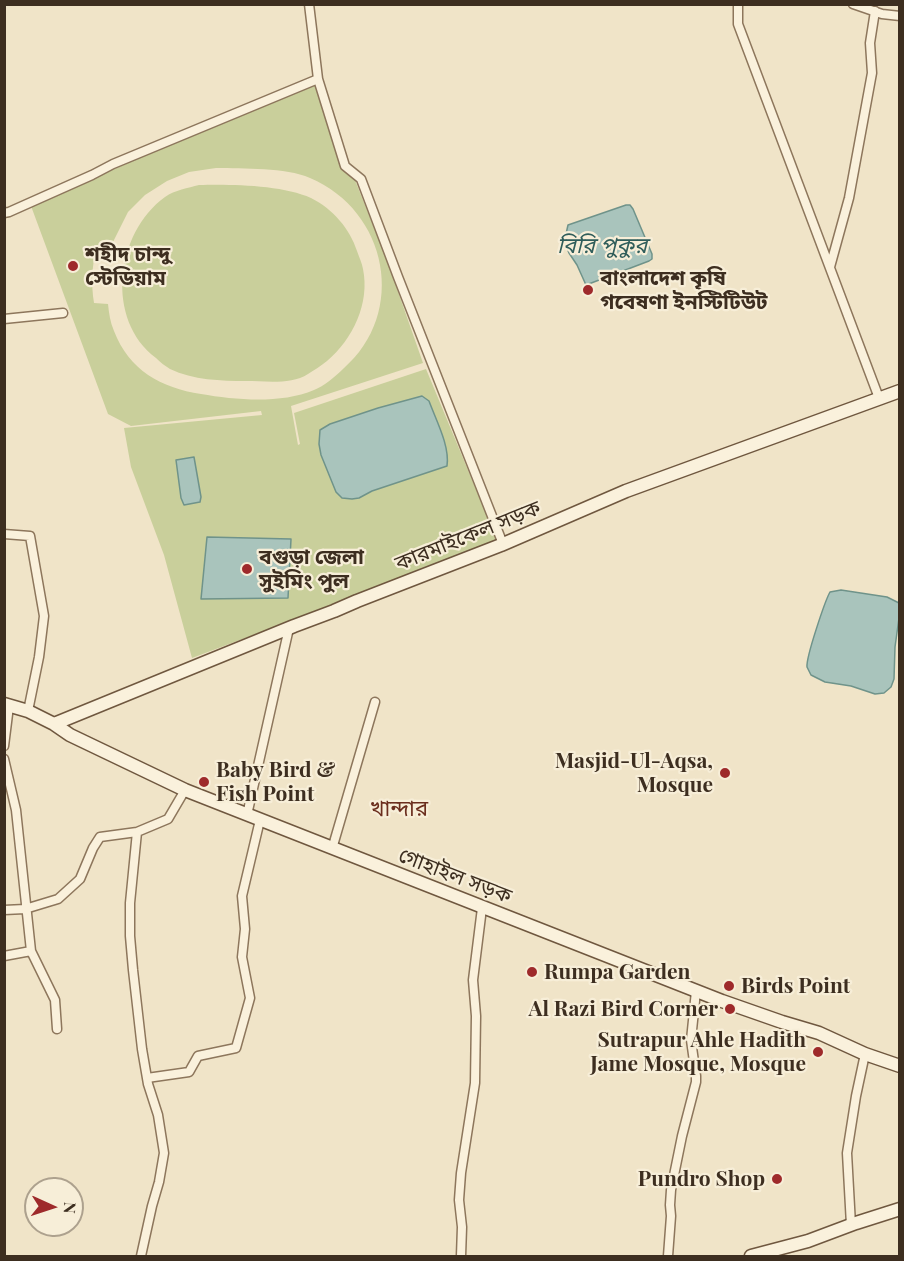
<!DOCTYPE html>
<meta charset="utf-8">
<style>
body{margin:0}
#map{position:relative;width:904px;height:1261px;overflow:hidden;background:#f0e4c8;font-family:"Playfair Display",serif}
canvas{display:block}
.frame{position:absolute;inset:0;border:6px solid #3d2e20;pointer-events:none}
.north{position:absolute;left:24px;top:1177px;width:60px;height:60px;box-sizing:border-box;background:#f7eed8;border:2px solid #ada18e;border-radius:50%;rotate:93deg;font-size:16px;font-weight:700;line-height:24px;text-align:center;color:#3d2e20}
.north::after{content:'';display:block;margin:auto;width:21px;height:27px;background:#9e2a2b;clip-path:polygon(50% 0,100% 100%,50% 72%,0 100%)}
</style>
<div id="map">
<canvas width="904" height="1261"></canvas>
<div class="frame"></div>
<div class="north">N</div>
</div>
<script>
const context = document.querySelector('canvas').getContext('2d');
context.lineJoin = 'round';
function fillPath(path, color) { context.fillStyle = color; context.fill(path, 'evenodd'); }
function stroke(path, color, width, dash) { context.strokeStyle = color; context.lineWidth = width; context.lineCap = dash ? 'butt' : 'round'; context.setLineDash(dash || []); context.stroke(path); }
function write(font, color, halo, rows, align = 'center') {
  context.font = font + ' "Playfair Display","Noto Sans Bengali",serif'; context.lineWidth = 4.5; context.setLineDash([]); context.textBaseline = 'middle'; context.strokeStyle = halo; context.fillStyle = color; for (const [text, x, y, turn = 0] of rows) {
    context.save(); context.translate(x, y); context.rotate((+turn || 0) * Math.PI / 180); context.textAlign = isNaN(turn) ? turn : align; if (halo) context.strokeText(text, 0, 0); context.fillText(text, 0, 0); context.restore();
  }
}
fillPath(new Path2D(`
 M316 83 342 168 355 180 388 263 423 363 291 406 298 445 300 444 294 413 426 369 497 540 404 576 338 603 192 658 164 555 131 467 124 428 262 415 261 411 131 426 108 414 31 206 248 110ZM216 168C244 169 285 167 310 178 388 211 408 313 343 369 335 377 324 386 314 390 281 404 236 400 201 394 161 388 129 370 114 331 110 322 109 313 108 304L94 303C91 284 92 267 96 248L109 250 128 212 145 195 167 181 189 172Z
 M199 185C230 184 283 185 311 198 333 209 350 229 357 251 359 257 362 263 363 269 370 303 353 339 327 361 321 366 314 370 308 374 291 385 265 381 246 381 221 381 193 380 170 369 165 366 160 362 156 358 105 320 115 233 165 197 175 190 188 188 199 185Z`), '#c9cf9b');
const water = new Path2D(`
 M626 205H630L633 209 652 254V259L649 261 586 285 577 265 569 253 566 246V234L568 225Z
 M422 396 429 401C436 420 450 446 447 466L372 491 359 498 352 499 342 498 336 492 321 455 319 444 320 430 330 424 378 408Z
 M194 457 201 497 200 502 184 505 181 498 176 460Z
 M207 537 291 539 288 598 201 599Z
 M841 590 887 597 899 603V618L895 647 894 679 891 687 884 693 875 694 851 686 825 682 811 675C811 675 807 667 807 667 806 657 825 601 830 592Z`);
fillPath(water, '#a9c4bc');
stroke(water, '#6f938a', 1.5);
const street = new Path2D(`
 M309 4 318 79 345 166 361 179 398 277 503 544
 M738 4V24L879 398
 M853 4 882 14 900 16
 M4 213 9 212 92 175 113 164 318 79
 M830 267 849 198 872 73 870 43 875 11
 M4 319 63 313
 M4 534 30 536 44 616 39 657 28 711
 M4 746 9 706
 M4 759 16 810 31 951 55 1000 57 1029
 M247 815 289 628
 M332 849 375 702
 M4 910 25 909 58 899 80 879 93 848 100 837 137 832
 M4 956 31 951
 M147 1078 189 1072 198 1056 236 1048 250 998 242 957 245 929 242 896 260 820
 M851 1225 847 1153 856 1096 865 1054
 M141 1256 152 1206 159 1182 164 1153 158 1115 148 1084 142 1049 133 970 130 936V903L137 832 168 819 185 790
 M461 1256 462 1227 459 1200 461 1173 475 1083 476 1016 473 980 482 908
 M668 1256 671 1216 670 1205 671 1190 682 1136 696 1082V1076L691 1040 696 991`);
const secondary = new Path2D(`
 M4 704 28 711 54 724 70 735 185 790 722 1001 782 1022 819 1033 865 1054 900 1066
 M54 724 294 626 334 611 357 601 501 545 626 491 900 391
 M751 1256 808 1241 856 1223 900 1209`);
stroke(street, '#8d765c', 11);
stroke(secondary, '#6f573f', 15);
stroke(street, '#faf1dc', 8);
stroke(secondary, '#faf1dc', 12);
for (const [x, y, r, color] of [
 [73,266,6,"#9e2a2b"],
 [588,290,6,"#9e2a2b"],
 [247,569,6,"#9e2a2b"],
 [725,773,6,"#9e2a2b"],
 [204,782,6,"#9e2a2b"],
 [532,972,6,"#9e2a2b"],
 [729,986,6,"#9e2a2b"],
 [730,1009,6,"#9e2a2b"],
 [818,1052,6,"#9e2a2b"],
 [777,1179,6,"#9e2a2b"]
]) { const dot = new Path2D(); dot.arc(x, y, r, 0, 2 * Math.PI); context.fillStyle = color; context.fill(dot); stroke(dot, '#f7eed8', 2); }
write('bold 21px', '#3d2e20', '#f7eed8', [
 ["শহীদ চান্দু",85,254],
 ["স্টেডিয়াম",85,278],
 ["বাংলাদেশ কৃষি",600,278],
 ["গবেষণা ইনস্টিটিউট",600,302],
 ["বগুড়া জেলা",259,557],
 ["সুইমিং পুল",259,581],
 ["Masjid-Ul-Aqsa,",713,761,"right"],
 ["Mosque",713,785,"right"],
 ["Baby Bird &",216,770],
 ["Fish Point",216,794],
 ["Rumpa Garden",544,972],
 ["Birds Point",741,986],
 ["Al Razi Bird Corner",718,1009,"right"],
 ["Sutrapur Ahle Hadith",806,1040,"right"],
 ["Jame Mosque, Mosque",806,1064,"right"],
 ["Pundro Shop",765,1179,"right"]
], 'left');
write('21px', '#3d2e20', '#f7eed8', [
 ["কারমাইকেল সড়ক",468,536,-22],
 ["গোহাইল সড়ক",455,876,21]
]);
write('italic 22px', '#2f5d5a', '#f7eed8', [
 ["বিরি পুকুর",602,246]
]);
write('22px', '#6b2e1e', '#f7eed8', [
 ["খান্দার",399,809]
]);
</script>
